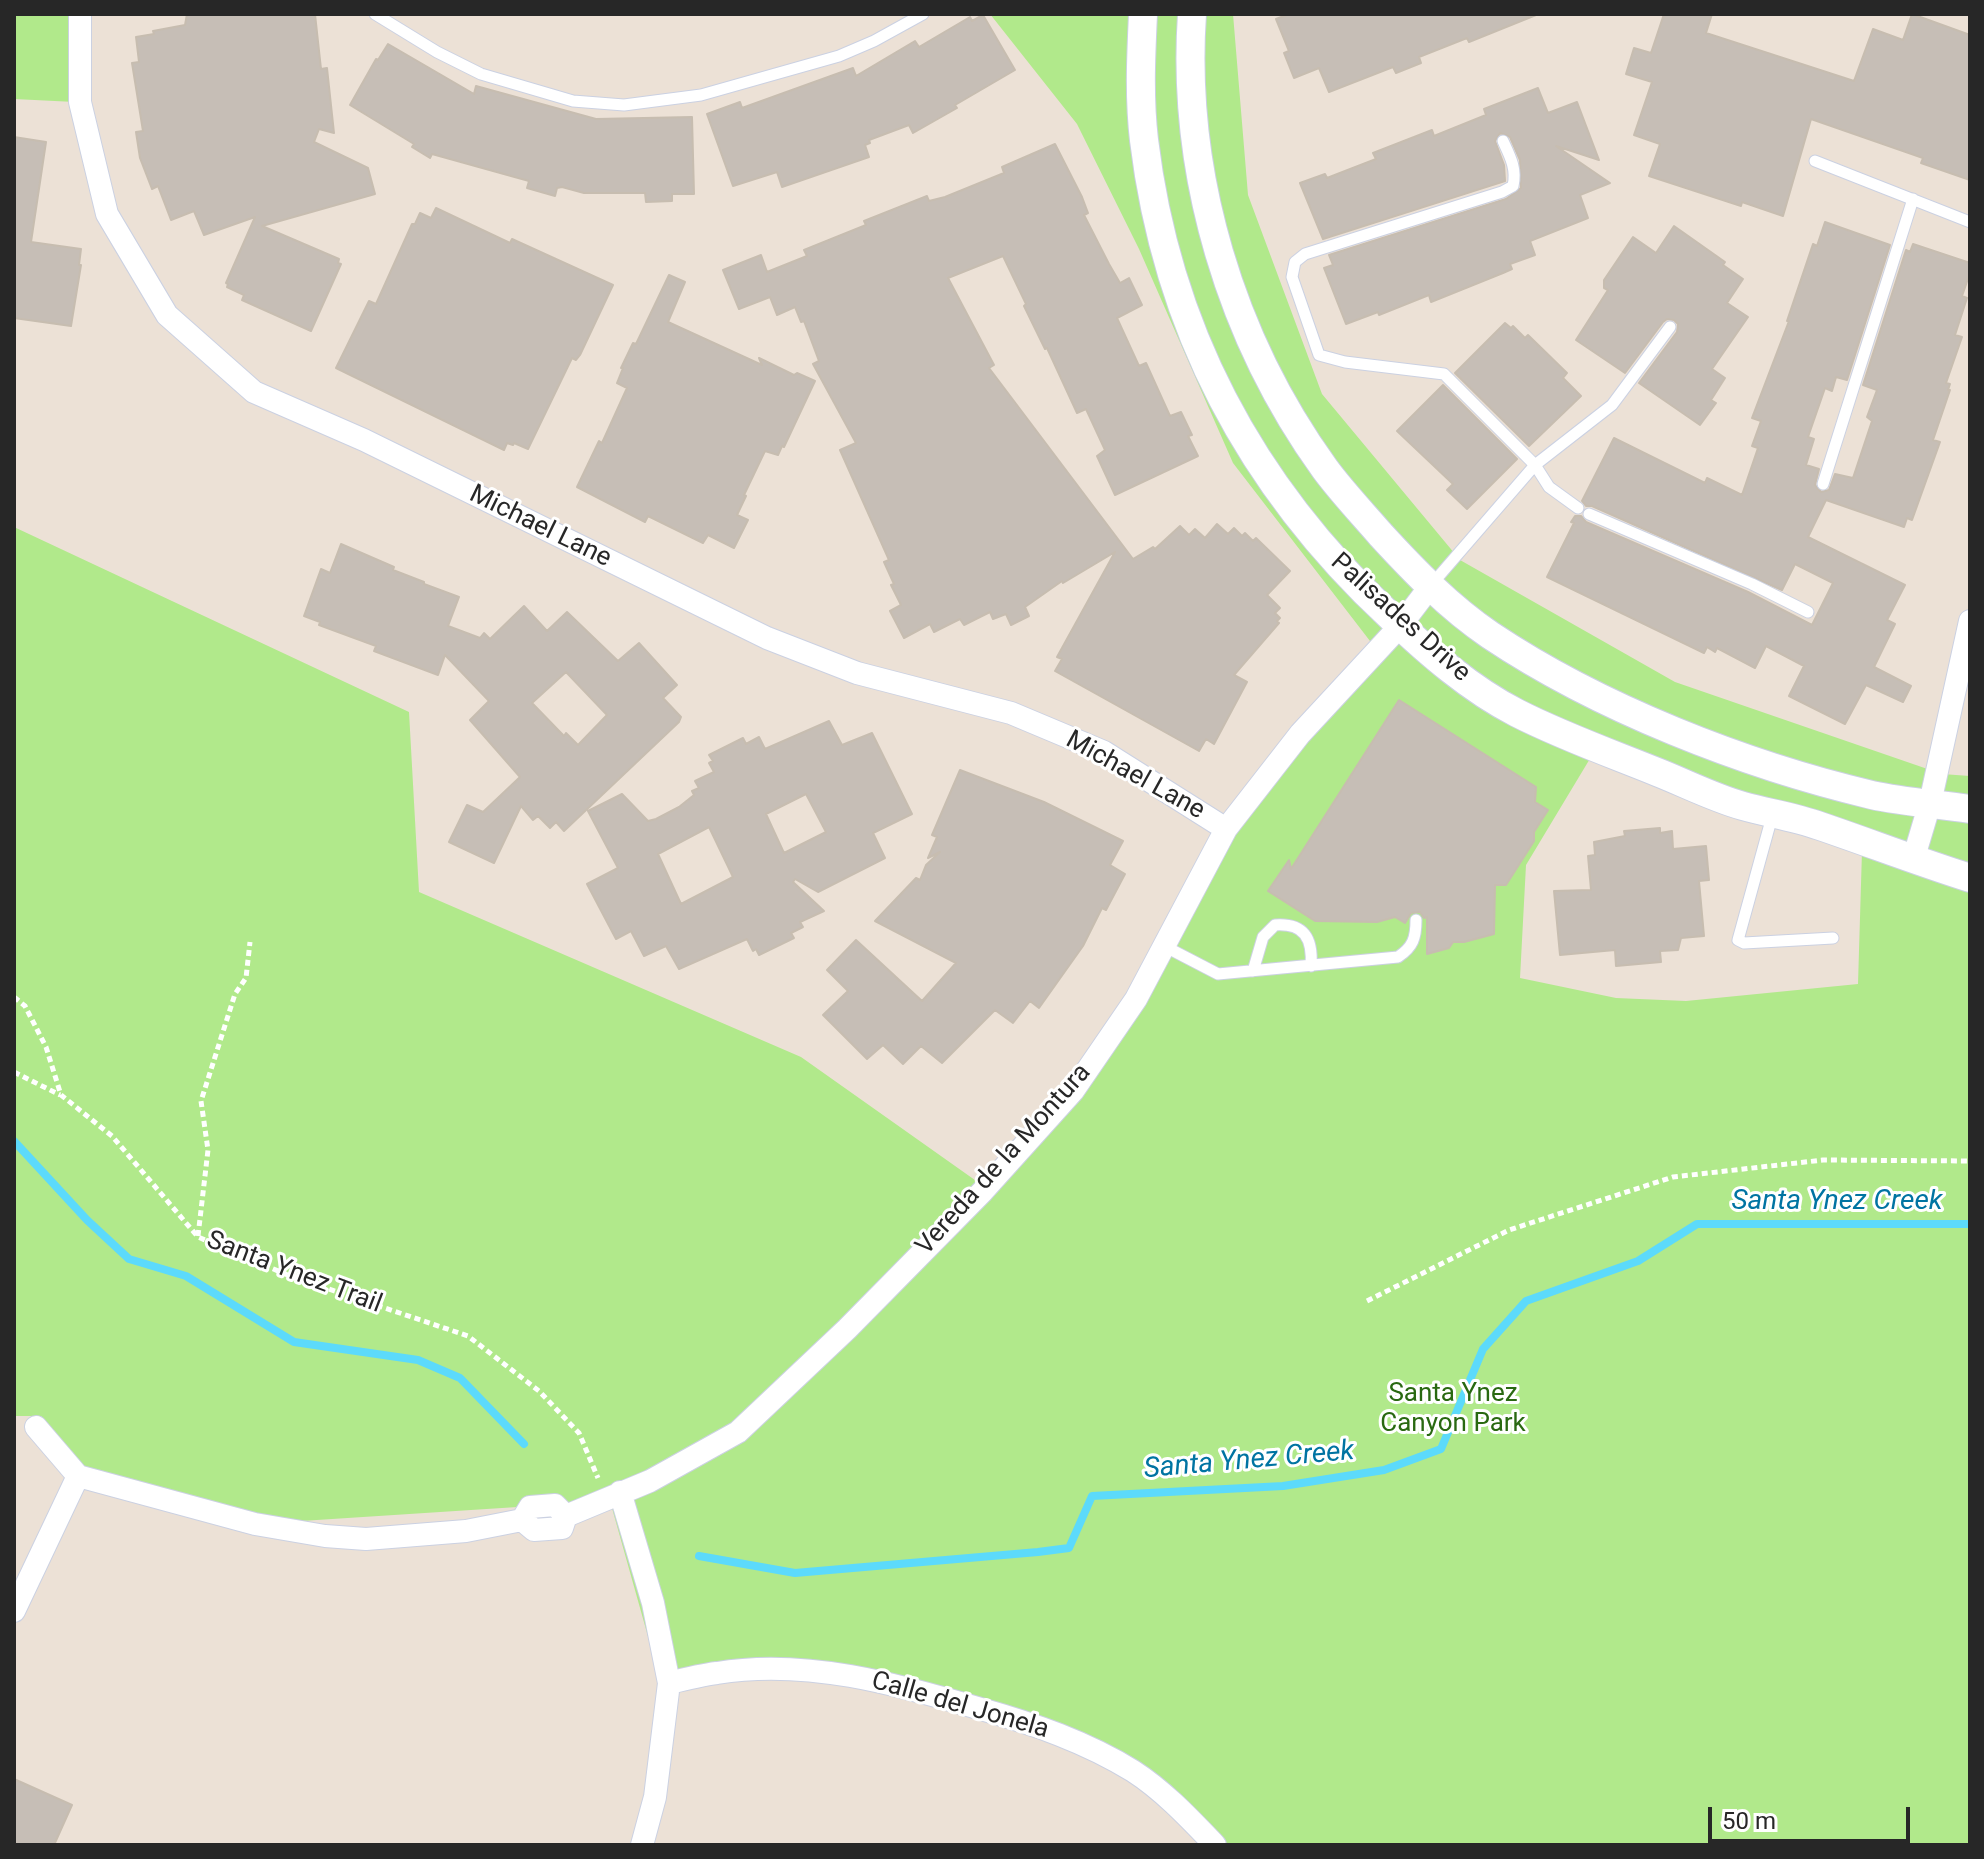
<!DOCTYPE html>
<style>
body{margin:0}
#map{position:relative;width:1984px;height:1859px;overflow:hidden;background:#ece1d6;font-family:Roboto,sans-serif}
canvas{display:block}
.frame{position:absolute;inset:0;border:16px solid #272727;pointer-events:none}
.scale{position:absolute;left:1708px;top:1807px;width:202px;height:36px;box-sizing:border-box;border:4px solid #272727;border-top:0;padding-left:10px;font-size:24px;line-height:28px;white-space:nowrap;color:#272727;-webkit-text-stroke:6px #fff;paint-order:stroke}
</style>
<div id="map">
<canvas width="1984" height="1859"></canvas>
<div class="frame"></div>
<div class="scale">50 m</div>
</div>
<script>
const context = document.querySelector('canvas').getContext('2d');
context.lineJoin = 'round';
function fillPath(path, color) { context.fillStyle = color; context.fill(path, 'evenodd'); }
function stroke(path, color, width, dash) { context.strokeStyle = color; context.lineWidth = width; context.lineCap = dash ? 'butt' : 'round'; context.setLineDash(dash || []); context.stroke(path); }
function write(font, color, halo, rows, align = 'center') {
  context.font = font + ' Roboto,sans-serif'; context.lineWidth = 6; context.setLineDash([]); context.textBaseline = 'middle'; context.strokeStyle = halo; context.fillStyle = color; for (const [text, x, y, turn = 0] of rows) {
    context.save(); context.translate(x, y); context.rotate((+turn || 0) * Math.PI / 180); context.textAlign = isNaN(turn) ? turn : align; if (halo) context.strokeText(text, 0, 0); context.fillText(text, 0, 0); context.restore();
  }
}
fillPath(new Path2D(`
 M14 14H71L75 102 14 99Z
 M990 14H1233L1248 195 1322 394 1460 560 1675 682 1942 774 1970 776V1845H1206L1132 1779 1038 1735 850 1683 775 1675 663 1690 610 1501 255 1524 80 1468 41 1416H14V527L409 712 419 892 801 1057 989 1190 1079 1094 1235 834 1307 738 1380 654 1233 463 1139 249 1077 124ZM1594 752 1862 851 1858 984 1686 1001 1616 998 1520 978 1526 865Z`), '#b1e98b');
stroke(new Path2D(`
 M14 1141 87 1220 129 1259 186 1276 294 1342 418 1360 460 1378 524 1444
 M699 1556 795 1573 1038 1552 1069 1548 1092 1496 1283 1486 1384 1470 1441 1449 1483 1349 1526 1301 1638 1261 1697 1224H1970`), '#5cdafb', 8);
const building = new Path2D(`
 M187 14H315L321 69 327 68 334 133 319 129 314 142 368 168 375 194 262 226 339 259 338 263 341 264 311 331 242 300 244 295 227 287 228 284 226 283 255 217 204 235 194 211 171 220 158 186 152 189 140 158 136 132 143 131 132 63 139 62 136 37 154 34 153 31 185 25Z
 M1289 14H1535L1536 15 1469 42 1467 38 1419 57 1421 63 1396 73 1393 67 1329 92 1319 68 1294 78 1284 53 1289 51 1276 19Z
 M1664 14H1712L1706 33 1854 81 1873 29 1903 40 1912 14 1970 35V180L1921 163 1923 158 1811 119 1783 216 1742 202 1741 206 1649 176 1660 144 1634 135 1652 82 1626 74 1634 48 1651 53Z
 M983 15 1015 70 955 105 957 108 913 133 909 125 869 140 870 143 865 145 869 157 782 187 777 172 733 186 707 114 740 102 742 108 853 68 856 76 915 41 919 47 970 17 972 21Z
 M388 44 474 94 476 86 596 119 692 117 694 194H672V201L646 202 645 193H584L562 187 557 188 555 196 527 188 529 181 432 154 430 158 412 147 414 144 350 105 376 59 378 60Z
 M1538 88 1548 113 1577 102 1599 160 1556 146 1610 183 1580 195 1588 218 1530 241 1535 255 1510 264 1512 269 1503 273 1431 302 1429 295 1379 315 1378 312 1346 324 1324 268 1333 265 1329 255 1506 199 1521 188 1520 160 1510 137 1500 133 1495 141 1504 165 1505 181 1323 239 1300 183 1325 174 1327 178 1376 159 1373 153 1432 130 1434 136 1486 115 1484 109Z
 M14 137 46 142 31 242 81 249 79 265H81L71 326 14 318Z
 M1055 144 1082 197 1088 213 1084 215 1109 264 1120 283 1129 278 1142 305 1117 318 1139 366 1146 363 1170 416 1181 412 1192 435 1188 436 1198 456 1115 495 1097 456 1105 450 1086 409 1077 413 1047 348 1045 349 1024 306 1026 304 1003 256 948 278 994 365 989 368 1133 559 1153 547 1155 549 1180 526 1189 535 1195 529 1205 538 1217 524 1228 534 1234 528 1242 536 1245 533 1253 541 1256 538 1290 571 1267 595 1280 608 1275 613 1280 618 1277 621 1279 623 1234 675 1247 682 1214 744 1206 739 1199 751 1055 671 1062 659 1057 657 1115 552 1063 583 1062 581 1025 607 1029 616 1011 625 1006 614 993 619 990 612 964 625 960 619 934 632 930 624 904 638 890 611 901 605 891 585 894 584 884 562 889 560 840 450 856 443 813 364 819 361 804 321 801 322 795 307 777 315 770 297 739 309 723 270 761 255 767 272 807 256 804 250 866 225 864 221 927 196 929 201 945 197 1004 173 1002 167Z
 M436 208 510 243 512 239 613 285 580 355 576 360 572 358 528 449 514 443 513 445 507 443 504 450 336 368 369 301 376 304 412 224H415L420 213 431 218Z
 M1825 222 1890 245 1847 380 1836 377 1832 391 1825 388 1808 437 1814 439 1806 465 1819 469 1815 485 1821 492 1829 490 1835 474 1853 478 1872 421 1867 417 1877 390 1863 385 1906 250 1910 252 1913 244 1970 263V273L1962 296 1967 298 1955 335 1962 337 1946 383 1950 384 1948 390H1950L1933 440 1940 442 1912 520 1907 518 1904 527 1826 500 1808 537 1905 585 1887 620 1895 624 1874 667 1911 686 1903 702 1866 685 1845 724 1789 696 1804 666 1766 646 1755 668 1717 648 1715 652 1707 647 1704 653 1547 577 1574 523 1571 522 1575 516H1581L1586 522 1748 592 1812 625 1833 583 1795 564 1782 590 1592 506H1586L1582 501 1614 438 1705 483 1707 478 1742 495 1758 448 1752 446 1761 421 1752 418 1789 321H1787L1813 244 1817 246Z
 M1674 226 1725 262 1723 265 1743 279 1727 303 1748 317 1712 369 1725 378 1711 400 1716 403 1700 425 1639 383 1677 332 1678 324 1674 320 1667 319 1663 322 1625 373 1576 340 1608 290 1604 288V280L1633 237 1656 253Z
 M669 275 685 282 668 322 762 365 759 358 794 375 797 373 815 381 784 447 782 446 778 455 765 451 744 495 746 496 737 515 748 520 734 548 708 535 703 543 648 516 645 522 577 487 599 441 602 443 627 388 617 383 623 368H621L633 343 636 344Z
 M1505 323 1511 328 1513 326 1525 338 1528 335 1567 373 1563 378 1581 396 1529 446 1455 373Z
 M1443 385 1517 459 1467 509 1447 490 1453 484 1397 431Z
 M341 544 394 567 393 570 424 582V584L459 597 448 626 480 638 484 633 490 639 524 606 547 631 567 612 618 661 639 643 677 685 663 698 681 717 679 722 564 831 556 822 550 828 538 816 533 820 521 806 494 863 449 842 467 805 483 812 520 777 470 720 489 701 445 655 438 675 374 651 376 646 319 625 320 622 304 616 321 569 330 573ZM566 672 607 715 578 745 566 733 564 736 532 703Z
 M1399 700 1536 787 1535 802 1548 810 1534 832V841L1506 885H1495L1494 934 1464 942H1453L1449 948 1427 954V917L1424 918 1420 912 1411 913 1405 923 1395 917 1377 922 1315 921 1268 891 1289 860 1291 869Z
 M829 721 842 745 872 733 912 814 873 833 885 858 818 892 795 879 793 882 824 911 800 922 803 927 791 933 794 938 759 955 756 949 753 951 747 939 679 969 666 946 644 956 631 931 616 939 587 884 618 868 588 811 622 794 648 821 656 819 679 807 694 795 692 791 699 788 695 781 714 772 709 763 713 761 709 755 743 738 746 744 759 737 765 749ZM806 794 826 832 784 853 766 814ZM709 827 733 877 681 904 658 854Z
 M960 770 1044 802 1123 841 1110 865 1125 874 1106 910 1102 908 1083 946 1039 1008 1030 1001 1013 1023 995 1010 942 1063 921 1046 903 1064 883 1045 867 1059 823 1015 848 991 827 970 856 940 922 1001 956 963 875 921 916 878 920 880 926 865 940 852 928 858 937 837 932 835Z
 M1660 828V833L1672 831 1673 849 1706 846 1709 880 1699 881 1704 936 1681 938 1678 950 1660 951 1661 962 1616 966 1615 950 1560 955 1554 891 1591 890 1588 856 1595 855 1594 842 1625 836 1624 831Z
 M14 1779 72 1805 54 1845H14Z`);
fillPath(building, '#c6beb6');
stroke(building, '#c7bdb0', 2);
const service = new Path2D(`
 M375 14 437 52 481 74 573 101 624 105 701 95 839 56 874 41 923 14
 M1815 161 1970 222
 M1823 484 1913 199
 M1578 508 1549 487 1535 465 1612 405 1670 327
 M1589 514 1752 584 1808 612
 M1432 584 1535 465 1444 374 1345 362 1319 355 1292 277 1295 262 1305 254 1502 192 1513 186C1517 169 1510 156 1503 141
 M1773 813 1738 940 1744 943 1833 938
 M1164 946 1218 974 1398 957C1413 947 1416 938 1416 920
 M1253 971 1263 937 1275 925C1304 923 1313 938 1311 966`);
const minor = new Path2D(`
 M80 14V102L107 214 167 315 254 392 364 440 767 638 857 673 1011 713 1104 752 1226 829
 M1913 860 1930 803 1970 621
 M36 1427 78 1476 255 1524 325 1536 366 1539 466 1531 522 1520 530 1507 555 1505 566 1516
 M620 1492 653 1603 669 1683 655 1797 642 1845
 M522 1520 534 1530 562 1528 566 1516 650 1481 738 1432 847 1329 983 1191 1073 1091 1136 999 1226 829 1300 734 1400 626 1429 588
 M14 1611 78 1476
 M669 1683C685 1679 701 1675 717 1673 805 1658 897 1684 981 1709 1034 1724 1086 1742 1133 1771 1164 1791 1190 1819 1215 1845`);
const tertiary = new Path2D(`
 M1143 14C1141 56 1139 98 1144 140 1167 330 1251 487 1391 617 1428 652 1470 689 1517 713 1562 736 1610 753 1657 772 1685 783 1714 798 1743 806 1768 813 1795 817 1820 826 1870 843 1919 862 1970 878
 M1192 14C1181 174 1231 339 1325 469 1342 492 1362 513 1381 535 1415 572 1449 607 1490 635 1599 708 1745 765 1872 795 1904 802 1938 804 1970 809`);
stroke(service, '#cbd1e2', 13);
stroke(minor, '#cbd1e2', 24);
stroke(tertiary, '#cbd1e2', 30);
stroke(new Path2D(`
 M14 997 25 1006 46 1047 61 1095 112 1136 198 1237 290 1276 468 1336 539 1391 579 1433 598 1478
 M14 1072 60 1095
 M198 1236 208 1150 201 1101 235 994 246 978 250 942
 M1367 1301 1509 1230 1673 1177 1823 1160 1970 1161`), '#fff', 5, [6, 4]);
stroke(service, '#fff', 11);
stroke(minor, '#fff', 22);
stroke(tertiary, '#fff', 28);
write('26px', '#272727', '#fff', [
 ["Michael Lane",540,527,26],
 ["Palisades Drive",1400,618,42],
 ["Michael Lane",1135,776,29],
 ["Vereda de la Montura",1004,1160,-48],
 ["Santa Ynez Trail",294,1273,21],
 ["Calle del Jonela",960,1706,16]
]);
write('26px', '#296911', '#fff', [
 ["Santa Ynez",1453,1394],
 ["Canyon Park",1453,1424]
]);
write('italic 28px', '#0074a2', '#fff', [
 ["Santa Ynez Creek",1837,1202],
 ["Santa Ynez Creek",1249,1461,-5]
]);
</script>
